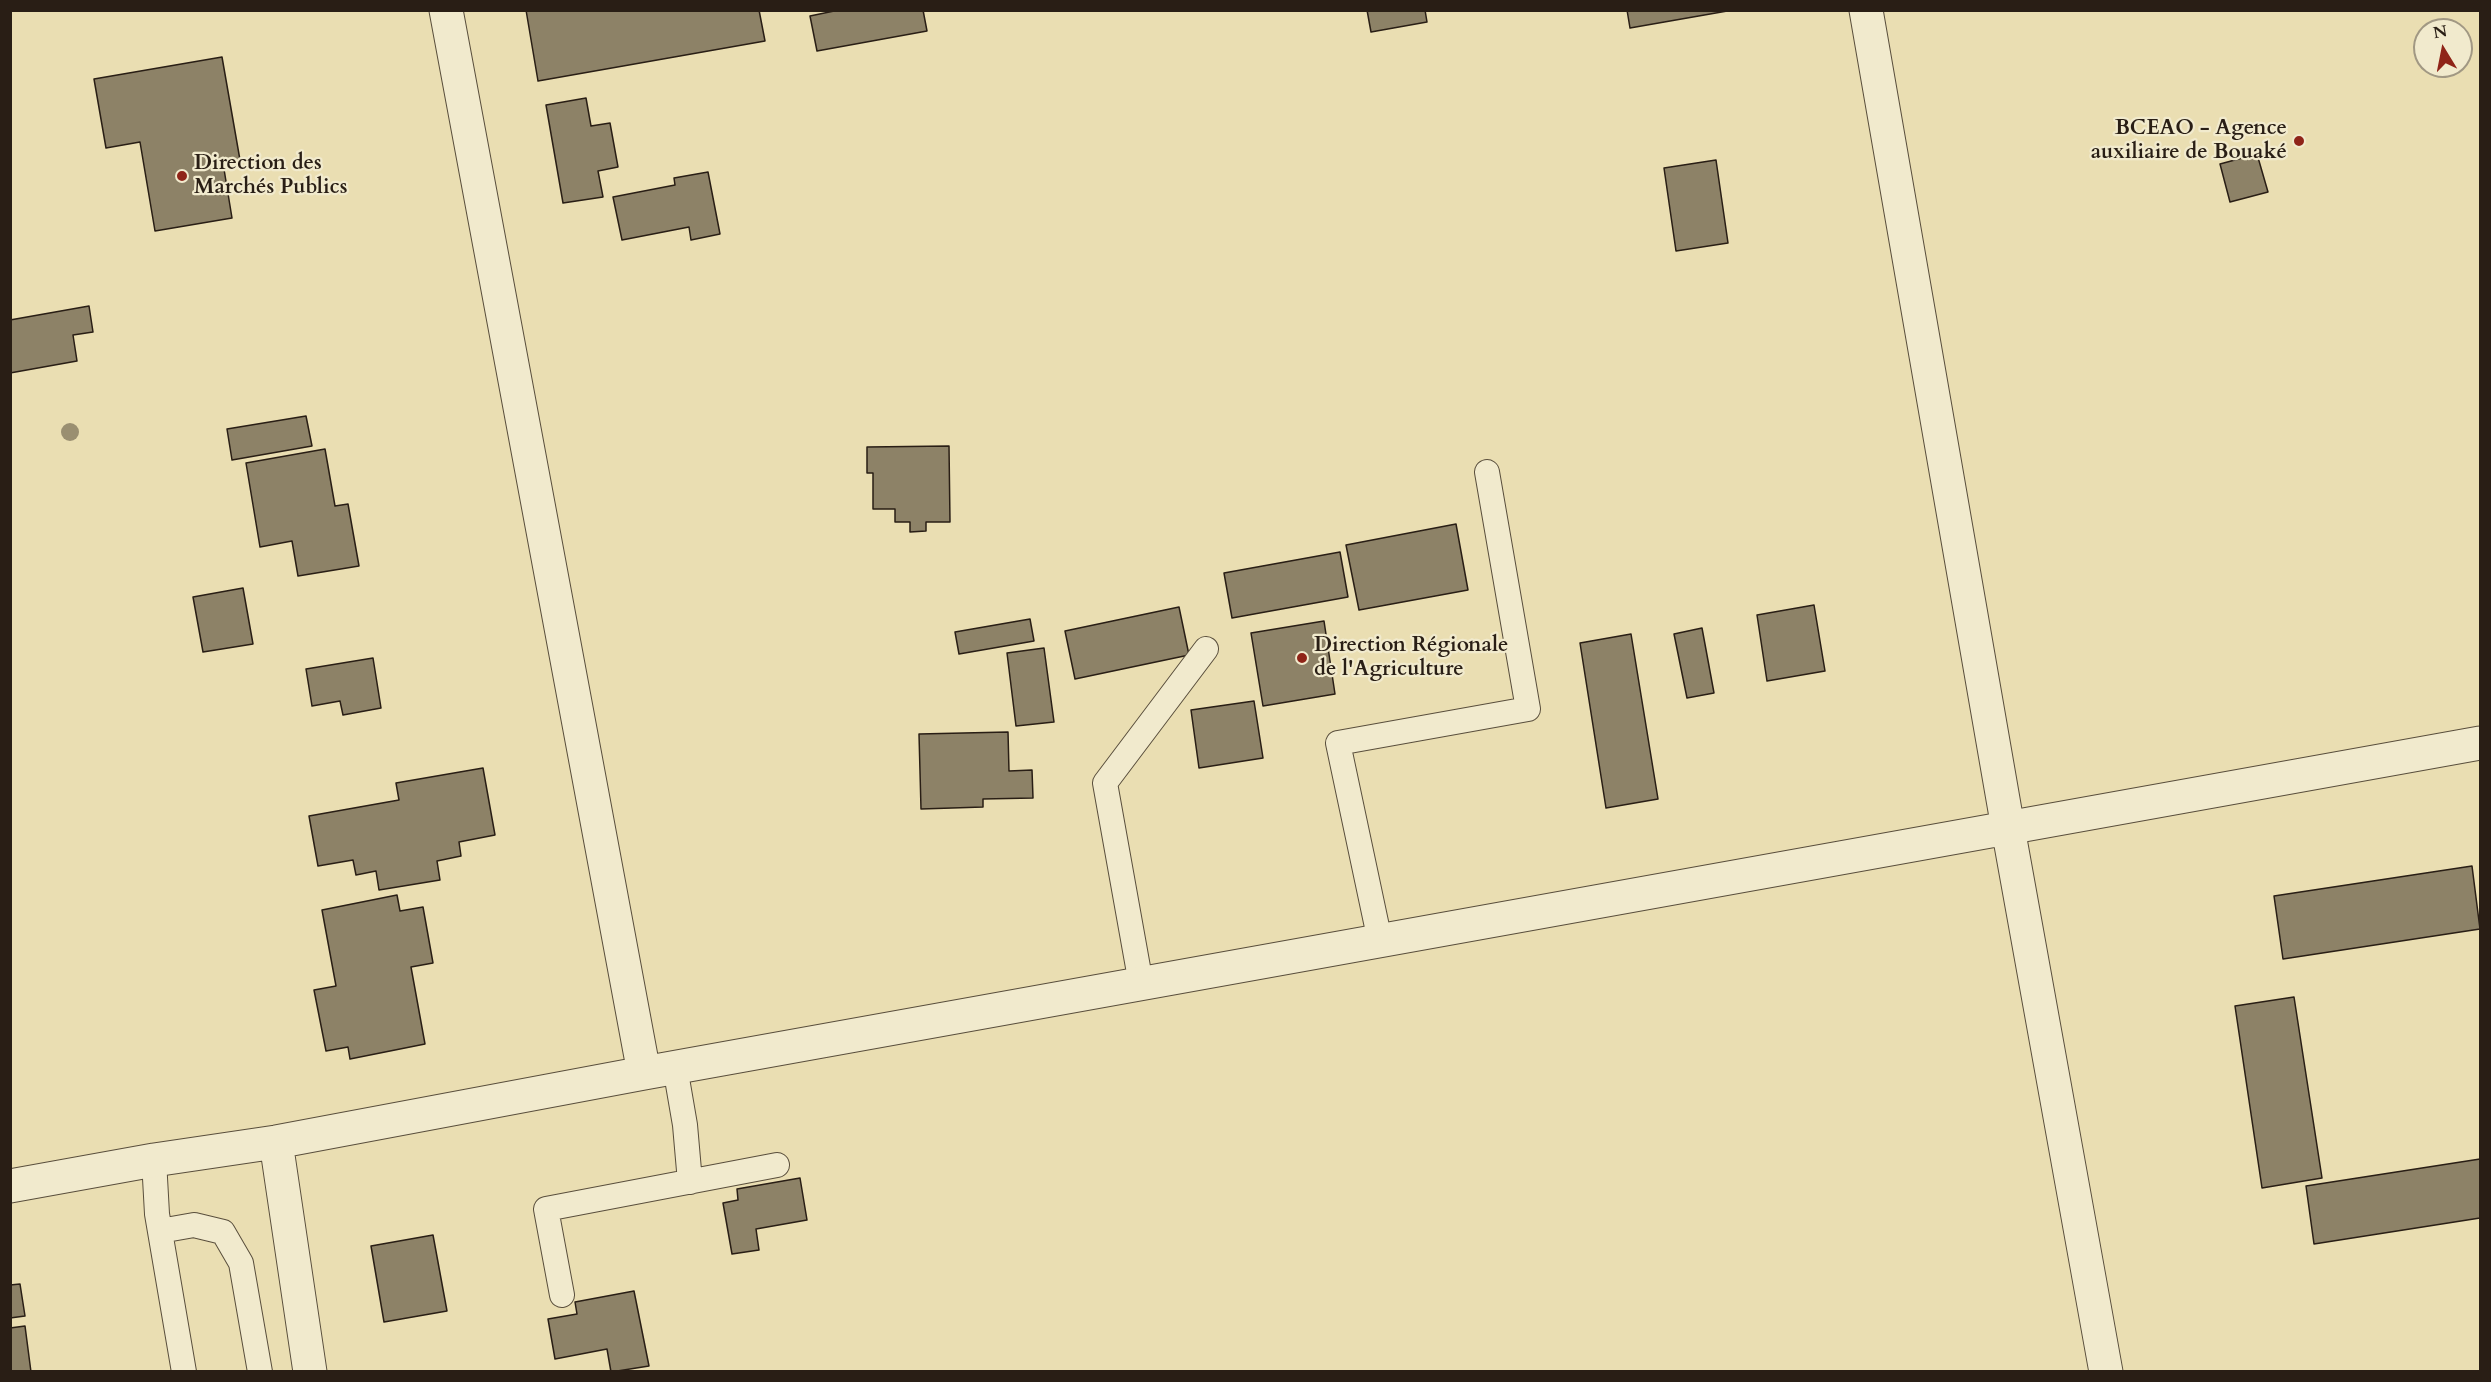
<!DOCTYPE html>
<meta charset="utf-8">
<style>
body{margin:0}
#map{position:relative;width:2491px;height:1382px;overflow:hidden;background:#eadeb2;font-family:Cardo,serif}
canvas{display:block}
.frame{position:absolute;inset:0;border:12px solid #291e15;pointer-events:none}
.north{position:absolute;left:2413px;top:18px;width:60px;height:60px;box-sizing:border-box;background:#f1eacd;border:2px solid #a19883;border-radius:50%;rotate:350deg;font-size:16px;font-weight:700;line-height:24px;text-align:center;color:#291e15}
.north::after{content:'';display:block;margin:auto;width:21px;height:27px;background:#8f2418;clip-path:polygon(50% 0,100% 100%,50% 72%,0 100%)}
</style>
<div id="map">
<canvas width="2491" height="1382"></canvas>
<div class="frame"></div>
<div class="north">N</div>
</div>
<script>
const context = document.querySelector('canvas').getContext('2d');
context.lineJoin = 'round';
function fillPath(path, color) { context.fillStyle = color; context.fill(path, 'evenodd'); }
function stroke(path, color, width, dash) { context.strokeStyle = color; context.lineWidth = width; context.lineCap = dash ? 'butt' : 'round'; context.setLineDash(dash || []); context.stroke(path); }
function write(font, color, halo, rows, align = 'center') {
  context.font = font + ' Cardo,serif'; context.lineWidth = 4.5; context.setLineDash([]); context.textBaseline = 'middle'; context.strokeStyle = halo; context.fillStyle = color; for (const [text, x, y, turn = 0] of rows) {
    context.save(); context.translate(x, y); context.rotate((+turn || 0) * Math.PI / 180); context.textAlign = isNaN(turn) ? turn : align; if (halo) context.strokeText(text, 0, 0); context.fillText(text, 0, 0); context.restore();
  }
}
const building = new Path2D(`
 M526 10H759L765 41 538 81Z
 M839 10H923L927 31 817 51 810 16Z
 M1367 10H1425L1427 22 1371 32Z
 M1627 10H1733L1630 28Z
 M222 57 240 160 223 163 232 218 155 231 140 142 106 148 94 79Z
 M586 98 591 126 610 123 618 167 598 171 603 197 563 203 546 105Z
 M2257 154 2268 192 2230 202 2220 164Z
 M1716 160 1728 243 1676 251 1664 168Z
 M708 172 720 234 691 240 689 227 622 240 613 197 675 185 674 178Z
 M89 306 93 332 73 335 77 361 10 373V320Z
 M306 416 312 446 232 460 227 429Z
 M949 446 950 522H926V531L910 532V522H895V509H873V473H867V447Z
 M325 449 335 506 348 504 359 566 298 576 292 541 260 547 246 463Z
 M1456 524 1468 590 1359 610 1346 545Z
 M1340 552 1348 597 1232 618 1224 573Z
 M243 588 253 644 203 652 193 597Z
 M1814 605 1825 671 1767 681 1757 615Z
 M1179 607 1189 655 1075 679 1065 631Z
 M1030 619 1034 641 959 654 955 632Z
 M1324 621 1335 694 1263 706 1251 633Z
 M1702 628 1714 693 1687 698 1674 634Z
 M1631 634 1658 799 1606 808 1580 643Z
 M1044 648 1054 722 1016 726 1007 653Z
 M373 658 381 708 343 715 340 701 312 706 306 669Z
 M1254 701 1263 758 1199 768 1191 710Z
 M1008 732 1009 771 1032 770 1033 798 983 799V807L921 809 919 734Z
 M483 768 495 835 459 842 461 856 437 861 440 880 379 890 376 871 356 875 353 860 318 866 309 816 399 800 396 783Z
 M2472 866 2480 929 2283 959 2274 896Z
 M397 895 400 911 423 907 433 963 411 967 425 1044 350 1059 348 1047 326 1051 314 990 336 986 322 910Z
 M2294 997 2322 1178 2262 1188 2235 1006Z
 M2480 1159V1218L2314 1244 2306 1186Z
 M800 1178 807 1220 756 1229 759 1250 732 1254 723 1203 738 1200 737 1189Z
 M433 1235 447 1311 384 1322 371 1246Z
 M20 1284 25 1316 10 1318V1285Z
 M634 1291 649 1366 611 1372 607 1349 555 1359 548 1319 577 1314 575 1302Z
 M25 1326 31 1372H10V1328Z`);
fillPath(building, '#8d8267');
stroke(building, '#291e15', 1.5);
const lane = new Path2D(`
 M1380 941 1338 743 1528 709 1487 472
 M1141 984 1105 783 1206 649
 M675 1067 685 1125 690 1182
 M154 1160 157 1214 184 1372
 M160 1231 194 1225 223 1232 241 1263 260 1372
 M562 1295 546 1209 777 1165`);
const street = new Path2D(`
 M446 10 644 1073
 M1866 10 2008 828 2106 1372
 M276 1142 310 1372
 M10 1186 154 1160 276 1142 644 1073 2480 743`);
stroke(lane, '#594e3c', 26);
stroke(street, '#594e3c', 35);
stroke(lane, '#f1eacd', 24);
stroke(street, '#f1eacd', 33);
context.fillStyle = '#9a8f71';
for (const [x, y] of [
 [70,432]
]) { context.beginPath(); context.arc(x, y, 9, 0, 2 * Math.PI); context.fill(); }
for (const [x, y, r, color] of [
 [2299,141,6,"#8f2418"],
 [182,176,6,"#8f2418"],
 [1302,658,6,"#8f2418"]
]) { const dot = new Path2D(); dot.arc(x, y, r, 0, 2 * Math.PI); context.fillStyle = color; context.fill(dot); stroke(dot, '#f1eacd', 2); }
write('bold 21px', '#291e15', '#f1eacd', [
 ["BCEAO - Agence",2287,129,"right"],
 ["auxiliaire de Bouaké",2287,153,"right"],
 ["Direction des",194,164],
 ["Marchés Publics",194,188],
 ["Direction Régionale",1314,646],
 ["de l'Agriculture",1314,670]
], 'left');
</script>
